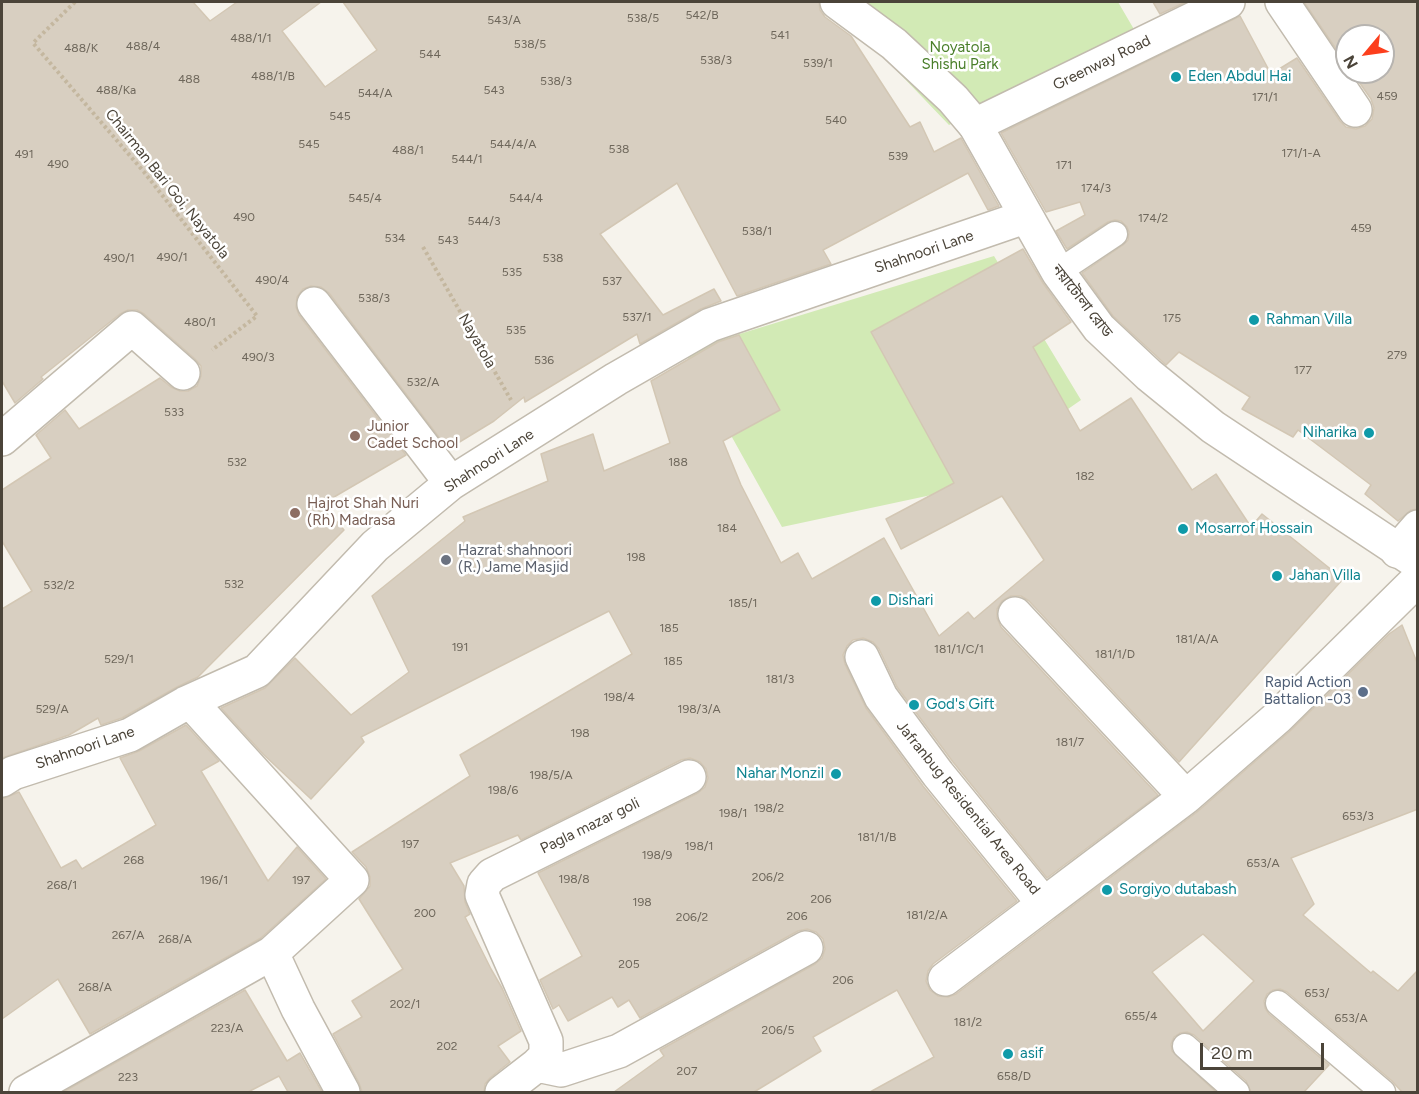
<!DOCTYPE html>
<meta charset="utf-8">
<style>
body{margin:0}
#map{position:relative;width:1419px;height:1094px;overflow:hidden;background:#f6f3ec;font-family:Figtree,sans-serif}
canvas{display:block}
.frame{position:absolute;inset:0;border:3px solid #4b4439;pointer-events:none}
.north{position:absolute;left:1335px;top:24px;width:60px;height:60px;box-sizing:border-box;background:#fff;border:2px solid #b7b4b0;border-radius:50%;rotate:241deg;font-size:16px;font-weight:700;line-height:24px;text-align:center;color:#4b4439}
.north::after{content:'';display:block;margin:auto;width:21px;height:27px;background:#fc3f1d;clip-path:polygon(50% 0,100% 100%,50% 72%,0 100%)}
.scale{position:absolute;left:1200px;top:1043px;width:124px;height:27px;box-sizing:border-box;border:3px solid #4b4439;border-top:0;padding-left:8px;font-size:18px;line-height:21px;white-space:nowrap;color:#4b4439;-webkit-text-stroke:4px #fff;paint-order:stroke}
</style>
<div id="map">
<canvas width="1419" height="1094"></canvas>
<div class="frame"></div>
<div class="north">N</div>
<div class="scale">20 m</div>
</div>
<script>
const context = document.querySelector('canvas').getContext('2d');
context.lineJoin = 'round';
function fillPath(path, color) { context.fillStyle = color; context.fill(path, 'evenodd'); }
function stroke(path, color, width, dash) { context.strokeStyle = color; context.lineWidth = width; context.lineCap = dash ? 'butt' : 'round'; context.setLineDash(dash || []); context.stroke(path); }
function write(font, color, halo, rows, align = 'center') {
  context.font = font + ' Figtree,"Noto Sans Bengali",sans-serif'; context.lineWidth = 5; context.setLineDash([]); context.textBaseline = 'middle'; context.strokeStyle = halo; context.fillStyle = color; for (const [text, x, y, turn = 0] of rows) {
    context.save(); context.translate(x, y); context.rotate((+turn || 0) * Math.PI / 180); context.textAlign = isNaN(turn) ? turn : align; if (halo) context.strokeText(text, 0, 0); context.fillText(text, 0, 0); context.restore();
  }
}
fillPath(new Path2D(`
 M831 2H1118L1135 31 949 125Z
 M994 256 1081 400 950 491 782 527 684 351Z`), '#d2eab5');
const building = new Path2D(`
 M2 2H193L210 21 237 2H321L282 31 325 87 377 50 343 2H819L820 10 825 17 851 36 910 127 920 122 934 152 961 138 999 206 988 210 968 173 823 250 831 264 737 296 677 183 600 234 663 315 714 289 721 301 701 309 640 344 637 334 525 402 524 397 494 421 448 449 329 293 321 287 311 286 303 289 297 297 296 307 299 315 406 455 322 504 344 530 198 677 177 687 122 718 101 725 98 718 69 735 2 758V609L32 591 2 541V490L51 458 36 435 65 410 79 429 160 378 171 387 180 391H188L197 386 201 376V366L195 359 144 314 137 310H128L120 314 41 377 43 379 15 403 2 381Z
 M1153 2H1186L1160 14Z
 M1304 2H1418V509L1411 510 1398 521 1365 494 1371 485 1298 430 1293 437 1242 409 1250 397 1179 352 1166 365 1113 316 1082 273 1123 245 1128 240 1129 232 1127 227 1121 221 1115 220 1108 222 1067 249 1056 231 1085 215 1080 202 1046 212 1001 133 1240 16 1271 74 1297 58 1340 121 1346 127 1356 129 1365 126 1372 119 1374 108 1371 99 1352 72H1383V36H1347V65Z
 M1023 249 1043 283 1071 322 1033 347 1080 431 1131 398 1192 490 1216 474 1251 527 1262 514 1343 579 1179 762 1029 601 1021 596H1011L1002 601 997 609V618L1001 627 1158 795 1047 878 953 762 897 687 879 649 873 642 863 638 853 640 847 646 843 655 845 664 866 708 923 786 1017 901 933 964 928 971 926 981 930 990 938 996 948 997 956 994 1197 812 1290 731 1389 634 1402 625 1418 665V809L1291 858 1314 904 1303 915 1371 973 1373 971 1398 991 1418 970V1092H1402L1392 1081 1287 992 1280 989 1273 990 1267 994 1264 1001 1265 1008 1269 1014 1329 1065 1304 1092H1251L1246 1081 1194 1035 1187 1032 1180 1033 1174 1037 1171 1044 1172 1051 1216 1092H870L934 1057 897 990 813 1037 821 1051 754 1092H614L664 1056 660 1050 815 964 822 958 825 949 823 939 816 932 807 929 798 931 640 1018 629 1000 618 1007 612 997 568 1021 559 1005 553 1009 540 980 582 956 538 873 698 793 705 787 708 778 706 769 700 762 690 758 681 760 521 840 518 835 450 863 464 886 465 902 470 914 465 917 491 969 502 988 521 1031 498 1046 510 1062 490 1078 485 1084 484 1092H362L359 1083 333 1034 362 1017 352 1001 403 969 359 899 370 886V877L366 867 352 852 470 776 460 755 632 654 609 611 361 737 364 742 311 799 263 754 221 708 265 688 295 658 351 715 409 672 372 596 465 521 463 517 548 481 541 454 593 434 604 471 670 443 651 381 718 342 739 335 780 410 723 441 741 485 781 563 798 553 812 579 884 538 939 636 968 612 974 619 1044 560 1002 496 901 549 886 519 954 483 871 332ZM1203 934 1254 981 1203 1031 1152 972Z
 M186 725 219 761 201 771 268 881 297 847 326 879 261 938 90 1034 58 979 2 1019V799L19 792 61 868 76 860 82 869 156 825 120 758 139 751Z
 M245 990 287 1061 300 1053 322 1092H288L279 1076 248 1092H63Z`);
fillPath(building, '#d8cfc1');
stroke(building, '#d3c7b4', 1.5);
const service = new Path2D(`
 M1058 272 1115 234
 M1278 1003 1383 1092
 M1185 1046 1237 1092`);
const minor = new Path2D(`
 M1282 2 1355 110
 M975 125 1228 2
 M314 304 451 483
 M2 439 132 328 183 373
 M1397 551 1418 527
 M1015 614 1186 797
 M862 657 881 697 938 774 1044 904 1186 797 1278 717 1418 579
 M2 780 13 773 130 735 186 703 257 671 375 546 451 483 616 379 710 325 1025 217
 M272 953 298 1009 343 1092
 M945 979 1044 904
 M537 1065 546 1056V1041L482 895 484 884 492 875 689 777
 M26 1092 272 953 352 880 196 708 186 703
 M502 1092 537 1065 561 1070 619 1051 806 948`);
const tertiary = new Path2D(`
 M837 2 894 44 953 99 975 125 1058 272 1099 328 1149 375 1213 427 1418 563`);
stroke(service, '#c2bbae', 27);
stroke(minor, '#c2bbae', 36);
stroke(tertiary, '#c2bbae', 36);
stroke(new Path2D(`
 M75 2 33 43 144 172 257 316 212 350
 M423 247 511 400`), '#c4b79f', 4, [3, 3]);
stroke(service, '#fff', 24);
stroke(minor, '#fff', 33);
stroke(tertiary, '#fff', 33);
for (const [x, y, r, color] of [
 [1176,77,6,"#0f9aa8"],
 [1254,320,6,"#0f9aa8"],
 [1369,433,6,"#0f9aa8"],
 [355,436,6,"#8d6e63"],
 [295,513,6,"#8d6e63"],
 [1183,529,6,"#0f9aa8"],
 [446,560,6,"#6b7280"],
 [1277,576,6,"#0f9aa8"],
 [876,601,6,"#0f9aa8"],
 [1363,692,6,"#5c6f8a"],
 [914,705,6,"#0f9aa8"],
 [836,774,6,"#0f9aa8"],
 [1107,890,6,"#0f9aa8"],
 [1008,1054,6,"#0f9aa8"]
]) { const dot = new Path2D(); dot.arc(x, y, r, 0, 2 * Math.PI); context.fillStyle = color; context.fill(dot); stroke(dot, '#fff', 2); }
write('12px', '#6e675b', null, [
 ["542/B",702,15],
 ["538/5",643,18],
 ["543/A",504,20],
 ["541",780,35],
 ["488/1/1",251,38],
 ["538/5",530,44],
 ["488/4",143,46],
 ["488/K",81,48],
 ["544",430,54],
 ["538/3",716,60],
 ["539/1",818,63],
 ["488/1/B",273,76],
 ["488",189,79],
 ["538/3",556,81],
 ["488/Ka",116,90],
 ["543",494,90],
 ["544/A",375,93],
 ["459",1387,96],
 ["171/1",1265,97],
 ["545",340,116],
 ["540",836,120],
 ["545",309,144],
 ["544/4/A",513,144],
 ["538",619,149],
 ["488/1",408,150],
 ["171/1-A",1301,153],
 ["491",24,154],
 ["539",898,156],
 ["544/1",467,159],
 ["490",58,164],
 ["171",1064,165],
 ["174/3",1096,188],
 ["545/4",365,198],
 ["544/4",526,198],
 ["490",244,217],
 ["174/2",1153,218],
 ["544/3",484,221],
 ["459",1361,228],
 ["538/1",757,231],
 ["534",395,238],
 ["543",448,240],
 ["490/1",172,257],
 ["490/1",119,258],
 ["538",553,258],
 ["535",512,272],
 ["490/4",272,280],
 ["537",612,281],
 ["538/3",374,298],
 ["537/1",637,317],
 ["175",1172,318],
 ["480/1",200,322],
 ["535",516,330],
 ["279",1397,355],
 ["490/3",258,357],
 ["536",544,360],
 ["177",1303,370],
 ["532/A",423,382],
 ["533",174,412],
 ["532",237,462],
 ["188",678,462],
 ["182",1085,476],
 ["184",727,528],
 ["198",636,557],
 ["532",234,584],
 ["532/2",59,585],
 ["185/1",743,603],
 ["185",669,628],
 ["181/A/A",1197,639],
 ["191",460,647],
 ["181/1/C/1",959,649],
 ["181/1/D",1115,654],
 ["529/1",119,659],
 ["185",673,661],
 ["181/3",780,679],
 ["198/4",619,697],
 ["529/A",52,709],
 ["198/3/A",699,709],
 ["198",580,733],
 ["181/7",1070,742],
 ["198/5/A",551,775],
 ["198/6",503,790],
 ["198/2",769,808],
 ["198/1",733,813],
 ["653/3",1358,816],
 ["181/1/B",877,837],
 ["197",410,844],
 ["198/1",699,846],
 ["198/9",657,855],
 ["268",134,860],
 ["653/A",1263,863],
 ["206/2",768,877],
 ["198/8",574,879],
 ["196/1",214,880],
 ["197",301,880],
 ["268/1",62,885],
 ["206",821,899],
 ["198",642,902],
 ["200",425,913],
 ["181/2/A",927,915],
 ["206",797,916],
 ["206/2",692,917],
 ["267/A",128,935],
 ["268/A",175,939],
 ["205",629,964],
 ["206",843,980],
 ["268/A",95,987],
 ["653/",1317,993],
 ["202/1",405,1004],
 ["655/4",1141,1016],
 ["653/A",1351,1018],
 ["181/2",968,1022],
 ["223/A",227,1028],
 ["206/5",778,1030],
 ["202",447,1046],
 ["207",687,1071],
 ["658/D",1014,1076],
 ["223",128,1077]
]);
write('15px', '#4a7f2a', '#fff', [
 ["Noyatola",960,48],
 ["Shishu Park",960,65]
]);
write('15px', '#4b4439', '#fff', [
 ["Greenway Road",1102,63,-26],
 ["Chairman Bari Goi, Nayatola",167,184,51],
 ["Shahnoori Lane",924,252,-19],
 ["নয়াটোলা রোড",1082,301,52],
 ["Nayatola",477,341,60],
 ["Shahnoori Lane",489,461,-33],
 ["Shahnoori Lane",85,748,-19],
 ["Jafranbug Residential Area Road",968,808,51],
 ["Pagla mazar goli",590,826,-26]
]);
write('15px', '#0d838f', '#fff', [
 ["Eden Abdul Hai",1188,77],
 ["Rahman Villa",1266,320],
 ["Niharika",1357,433,"right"],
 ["Mosarrof Hossain",1195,529],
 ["Jahan Villa",1289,576],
 ["Dishari",888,601],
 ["God's Gift",926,705],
 ["Nahar Monzil",824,774,"right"],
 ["Sorgiyo dutabash",1119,890],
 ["asif",1020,1054]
], 'left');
write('15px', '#785e54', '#fff', [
 ["Junior",367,427],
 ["Cadet School",367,444],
 ["Hajrot Shah Nuri",307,504],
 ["(Rh) Madrasa",307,521]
], 'left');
write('15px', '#5b616d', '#fff', [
 ["Hazrat shahnoori",458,551],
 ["(R.) Jame Masjid",458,568]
], 'left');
write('15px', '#4e5e75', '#fff', [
 ["Rapid Action",1351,683],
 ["Battalion -03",1351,700]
], 'right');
</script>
